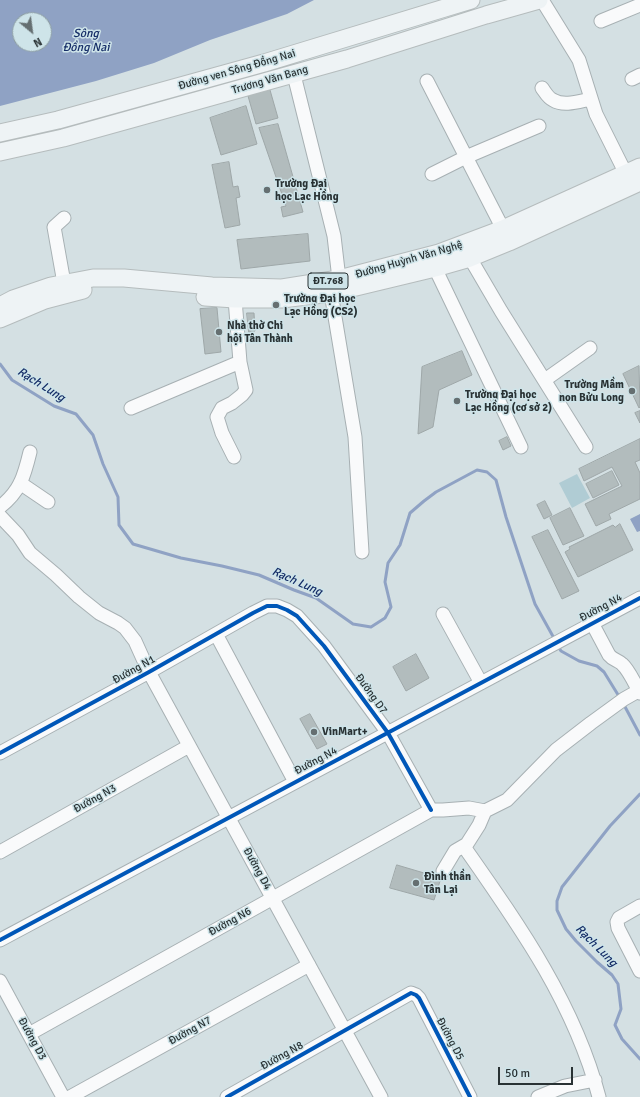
<!DOCTYPE html>
<meta charset="utf-8">
<style>
body{margin:0}
#map{position:relative;width:640px;height:1097px;overflow:hidden;background:#d4e0e3;font-family:Signika,sans-serif}
canvas{display:block}
.north{position:absolute;left:12px;top:12px;width:40px;height:40px;box-sizing:border-box;background:#cee4e9;border:1px solid #8c9da1;border-radius:50%;rotate:151deg;font-size:11px;font-weight:700;line-height:16px;text-align:center;color:#293234}
.north::after{content:'';display:block;margin:auto;width:14px;height:18px;background:#656f71;clip-path:polygon(50% 0,100% 100%,50% 72%,0 100%)}
.scale{position:absolute;left:498px;top:1067px;width:75px;height:18px;box-sizing:border-box;border:2px solid #293234;border-top:0;padding-left:5px;font-size:12px;line-height:14px;white-space:nowrap;color:#293234;-webkit-text-stroke:3px #cee4e9;paint-order:stroke}
</style>
<div id="map">
<canvas width="640" height="1097"></canvas>
<div class="north">N</div>
<div class="scale">50 m</div>
</div>
<script>
const context = document.querySelector('canvas').getContext('2d');
context.lineJoin = 'round';
function fillPath(path, color) { context.fillStyle = color; context.fill(path, 'evenodd'); }
function stroke(path, color, width, dash) { context.strokeStyle = color; context.lineWidth = width; context.lineCap = dash ? 'butt' : 'round'; context.setLineDash(dash || []); context.stroke(path); }
function write(font, color, halo, rows, align = 'center') {
  context.font = font + ' Signika,sans-serif'; context.lineWidth = 3; context.setLineDash([]); context.textBaseline = 'middle'; context.strokeStyle = halo; context.fillStyle = color; for (const [text, x, y, turn = 0] of rows) {
    context.save(); context.translate(x, y); context.rotate((+turn || 0) * Math.PI / 180); context.textAlign = isNaN(turn) ? turn : align; if (halo) context.strokeText(text, 0, 0); context.fillText(text, 0, 0); context.restore();
  }
}
fillPath(new Path2D(`
 M577 474 590 498 572 508 559 483Z`), '#b0ccd4');
fillPath(new Path2D(`
 M0 0H314L287 14 210 40 154 63 96 81 0 106ZM20 20H44V44H20Z
 M640 514V531L637 532 630 519Z`), '#8fa2c4');
stroke(new Path2D(`
 M0 364 12 380 54 406 76 414 93 435 103 464 118 497 119 525 133 544 181 558 222 566 259 575 294 590 316 598 353 624 371 627 385 618 391 607 385 582 388 563 400 545 410 513 424 501 436 492 477 470 487 472 496 480 506 517 535 604 555 640
 M558 646 561 651 579 661 597 666 604 672 620 698
 M623 703 640 735
 M640 794 610 826 562 887 557 901V910L566 929 576 941 597 962 612 975 618 984 621 1009 615 1025 622 1039 640 1059`), '#8fa2c4', 3);
const building = new Path2D(`
 M270 90 278 118 256 124 248 96Z
 M246 106 257 144 221 155 210 118Z
 M278 124 303 212 283 217 281 207 286 206 259 128Z
 M229 162 233 187 238 186 240 197 236 198 240 225 225 228 212 165Z
 M308 234 310 261 241 269 237 240Z
 M217 308 221 352 205 354 200 309Z
 M247 313H254L255 331 249 332Z
 M462 351 472 375 439 390 433 427 418 434 422 367Z
 M639 366 640 407 639 408 623 374Z
 M640 411V423L635 413Z
 M507 437 511 446 503 450 499 441Z
 M640 439V460L635 462 640 473V499L609 514 611 519 596 526 585 504 622 486 612 467 584 481 579 469Z
 M612 471 619 485 593 498 586 484Z
 M545 501 552 515 544 519 537 505Z
 M570 508 584 536 563 545 550 518Z
 M620 524 633 550 578 577 565 552 570 549 569 547 613 525 615 527Z
 M548 530 579 591 562 599 532 537Z
 M416 654 429 678 406 691 393 667Z
 M310 714 327 744 317 749 300 719Z
 M397 865 441 878 434 900 390 888Z`);
fillPath(building, '#b2bcbd');
stroke(building, '#9ea7a8', 1);
const minor = new Path2D(`
 M542 0 579 60 596 114 626 174
 M601 21 640 5
 M295 79 334 236 339 279
 M632 79 640 75
 M427 81 503 229
 M542 88C545 92 548 98 553 100 564 107 580 101 591 99
 M432 174 466 157 539 126
 M470 258 501 311 586 447
 M435 268 521 447
 M64 283 54 227 64 218
 M331 293 355 437 362 552
 M549 377 590 348
 M131 408 240 362
 M234 457 222 433 217 417 222 408 232 403 242 395 246 390 240 362 235 299
 M20 483 48 502
 M0 507C20 491 24 477 30 452
 M0 516 18 535 30 553 56 575 79 597 99 613 118 623 125 628 135 641 149 672 381 1097
 M443 614 481 683
 M592 623 609 655C613 660 618 660 622 664 629 670 635 684 640 693
 M216 634 295 782
 M0 753 149 672 216 634 253 613 267 606H277L287 610 297 616 324 646 388 733 431 810
 M431 810H443L469 808 485 811 507 800 556 750 591 723 624 699 640 690
 M485 811 479 825 465 847 467 851C521 928 575 1005 599 1097
 M0 852 189 746
 M443 871 455 851 467 844
 M640 906 619 918 617 922 618 928 640 971
 M0 940 640 598
 M0 981 63 1097
 M29 1034 431 810
 M70 1097 309 965
 M227 1097 411 993 416 995 419 998 470 1097
 M538 1097 565 1086 595 1080`);
const major = new Path2D(`
 M0 133 58 120 264 63 471 0
 M0 152 63 138 347 59 486 15 539 0
 M205 297 235 299H282L331 293 435 268 470 258 509 242 640 182
 M0 306 13 299 51 286 93 278H124L212 286 282 288 339 279 439 253 503 229 640 167
 M0 319 45 300 83 290`);
stroke(minor, '#a7b0b3', 15);
stroke(major, '#b5bcbd', 19);
stroke(minor, '#f9fafb', 13);
stroke(major, '#eef3f5', 17);
stroke(new Path2D(`
 M0 753 149 672 216 634 253 613 267 606H277L287 610 297 616 324 646 388 733 431 810
 M0 940 640 598
 M227 1097 411 993 416 995 419 998 470 1097`), '#0057b8', 4);
for (const [x, y, r, color] of [
 [267,190,4,"#656f71"],
 [276,305,4,"#656f71"],
 [219,332,4,"#656f71"],
 [632,391,4,"#656f71"],
 [457,401,4,"#656f71"],
 [314,732,4,"#656f71"],
 [416,883,4,"#656f71"]
]) { const dot = new Path2D(); dot.arc(x, y, r, 0, 2 * Math.PI); context.fillStyle = color; context.fill(dot); stroke(dot, '#cee4e9', 1.5); }
for (const [x, y, w] of [
 [328,281,40]
]) { const box = new Path2D(); box.roundRect(x - w / 2, y - 8, w, 16, 3); context.fillStyle = '#cee4e9'; context.fill(box); stroke(box, '#293234', 1); }
write('bold 10px', '#293234', null, [
 ["ĐT.768",328,281]
]);
write('11px', '#293234', '#cee4e9', [
 ["Đường ven Sông Đồng Nai",237,70,-16],
 ["Trương Văn Bang",270,80,-16],
 ["Đường Huỳnh Văn Nghệ",409,260,-16],
 ["Đường N4",601,608,-28],
 ["Đường N1",134,670,-29],
 ["Đường D7",371,694,54],
 ["Đường N4",316,761,-28],
 ["Đường N3",95,799,-29],
 ["Đường D4",257,869,61],
 ["Đường N6",230,922,-29],
 ["Đường N7",190,1031,-29],
 ["Đường D3",32,1039,61],
 ["Đường D5",450,1039,62],
 ["Đường N8",282,1056,-29]
]);
write('bold 11px', '#293234', '#cee4e9', [
 ["Trường Đại",275,184],
 ["học Lạc Hồng",275,197],
 ["Trường Đại học",284,299],
 ["Lạc Hồng (CS2)",284,312],
 ["Nhà thờ Chi",227,326],
 ["hội Tân Thành",227,339],
 ["Trường Mầm",624,385,"right"],
 ["non Bửu Long",624,398,"right"],
 ["Trường Đại học",465,395],
 ["Lạc Hồng (cơ sở 2)",465,408],
 ["VinMart+",322,732],
 ["Đình thần",424,877],
 ["Tân Lại",424,890]
], 'left');
write('italic 12px', '#142c66', '#cee4e9', [
 ["Sông",86,34],
 ["Đồng Nai",86,48],
 ["Rạch Lung",41,385,32],
 ["Rạch Lung",297,582,24],
 ["Rạch Lung",596,946,45]
]);
</script>
